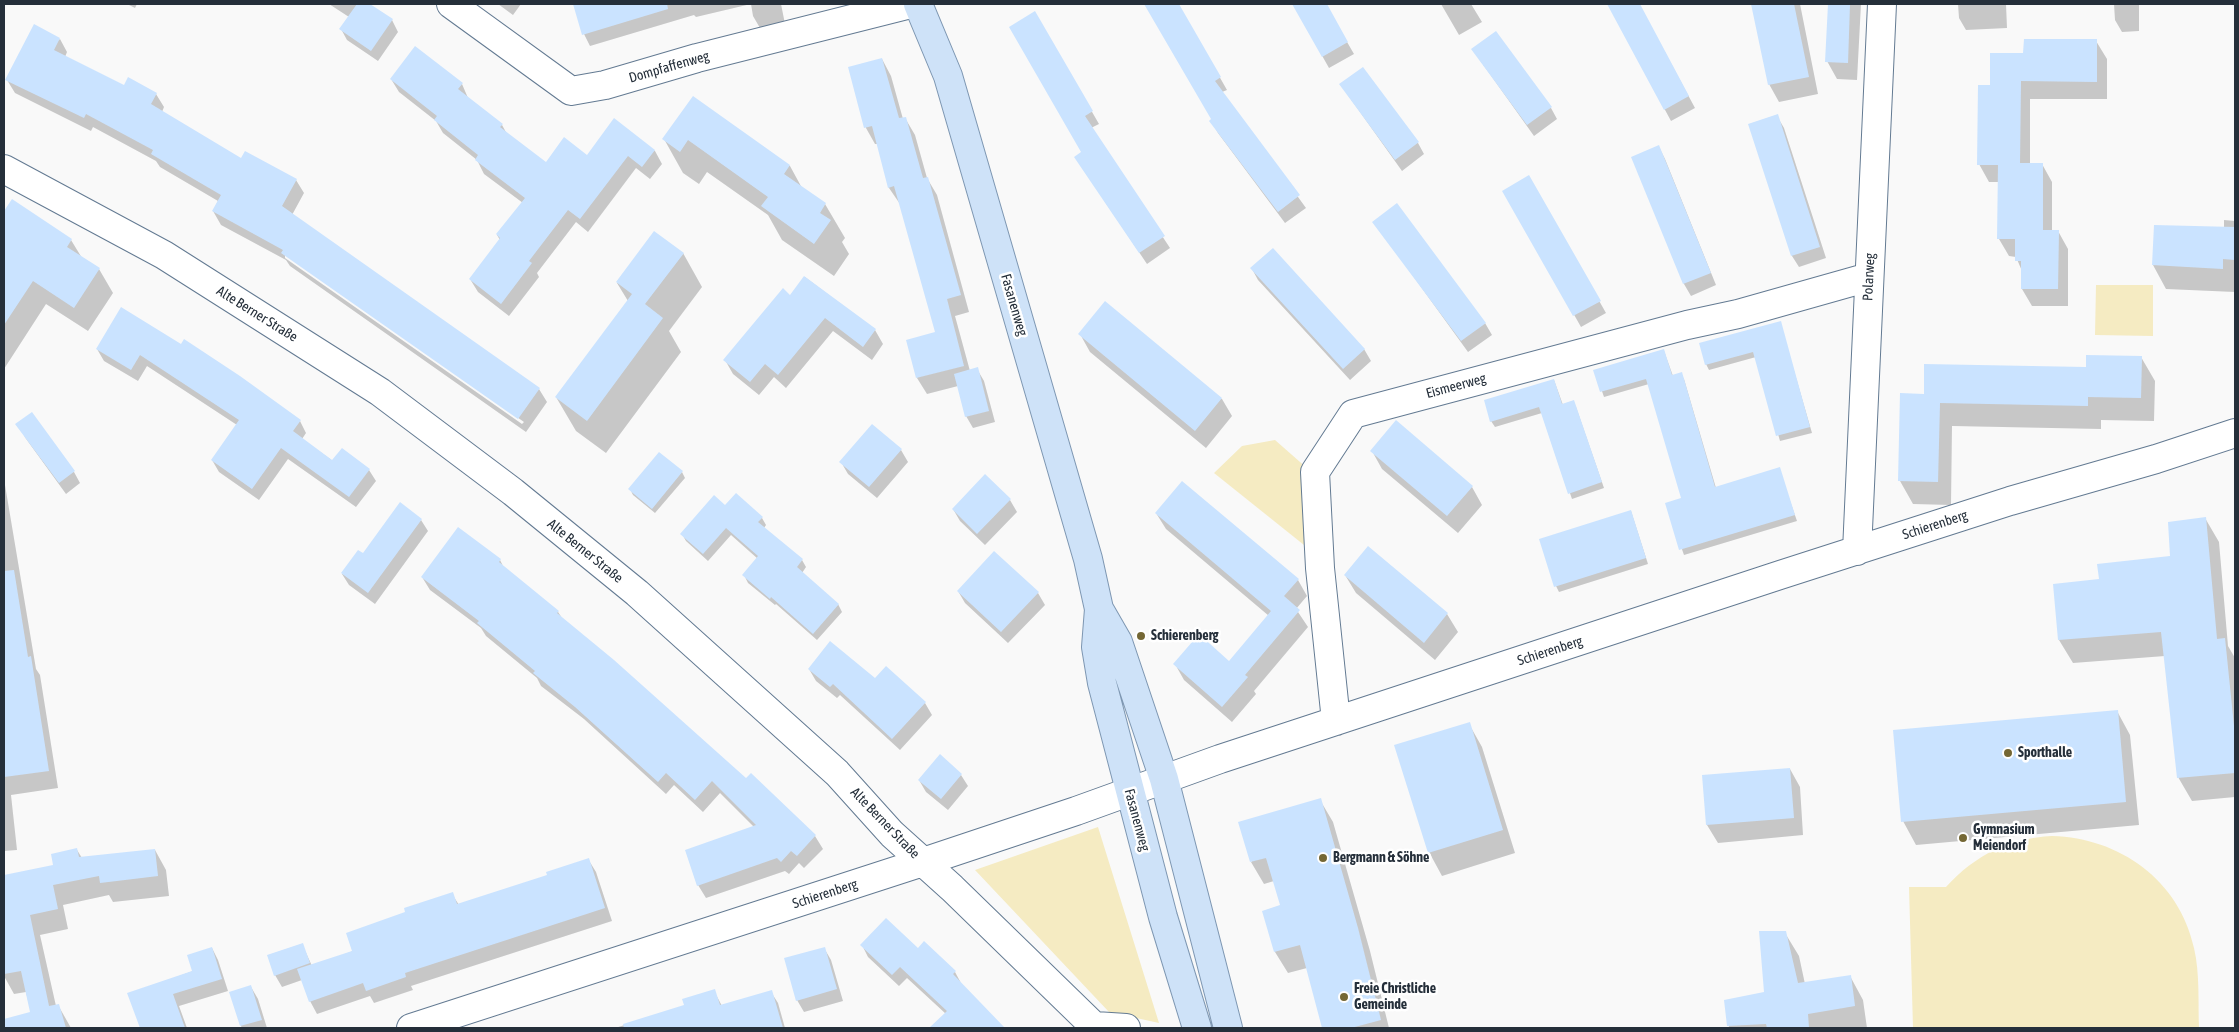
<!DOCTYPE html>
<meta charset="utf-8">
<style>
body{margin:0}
#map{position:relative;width:2239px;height:1032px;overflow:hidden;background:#f9f9f9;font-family:"Asap Condensed",sans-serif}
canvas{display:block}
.frame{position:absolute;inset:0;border:5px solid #252f3a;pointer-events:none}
</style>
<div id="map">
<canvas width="2239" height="1032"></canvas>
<div class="frame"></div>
</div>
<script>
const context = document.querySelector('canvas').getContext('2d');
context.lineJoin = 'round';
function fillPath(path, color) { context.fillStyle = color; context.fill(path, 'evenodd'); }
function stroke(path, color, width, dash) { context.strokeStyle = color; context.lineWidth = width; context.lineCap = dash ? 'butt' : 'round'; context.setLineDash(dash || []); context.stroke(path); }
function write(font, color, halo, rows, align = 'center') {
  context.font = font + ' "Asap Condensed",sans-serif'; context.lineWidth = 5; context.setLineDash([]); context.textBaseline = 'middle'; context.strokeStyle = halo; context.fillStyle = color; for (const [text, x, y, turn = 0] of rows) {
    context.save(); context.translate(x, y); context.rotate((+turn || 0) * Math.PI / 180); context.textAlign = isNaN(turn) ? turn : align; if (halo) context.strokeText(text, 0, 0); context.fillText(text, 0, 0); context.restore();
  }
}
fillPath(new Path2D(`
 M2096 285H2153V336L2095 335Z
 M1275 440 1308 469 1309 549 1214 473 1242 446Z
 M1098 827 1159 1023 1109 1012 975 870Z
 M2052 836C2120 838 2179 880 2194 948 2200 974 2198 1002 2199 1028H1913L1909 887H1946C1975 855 2010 838 2052 836Z`), '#f5ebc2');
fillPath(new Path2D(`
 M127 4H137L135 8Z
 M329 4H368L392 20 398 32 378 61 347 40 341 29 349 17Z
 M498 4H521L513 15Z
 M583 4H781L785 24 760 28 753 16 751 4 696 17 694 15 590 46 584 34 575 6Z
 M1146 4H1178L1227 90 1222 92 1306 208 1285 223 1218 133 1211 121 1213 120Z
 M1293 4H1325L1354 54 1329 68Z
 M1441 4H1471L1482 22 1459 35Z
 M1608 4H1639L1695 108 1671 121Z
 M1753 4H1800L1818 94 1779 102 1769 84Z
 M1829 4H1861L1857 80 1837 79 1827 61Z
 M1958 4H2006L2007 28 1966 30 1959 18Z
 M2114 4H2139V31L2122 32 2115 20Z
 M1035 13 1099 124 1091 128 1170 248 1147 264 1083 169V153Z
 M60 39 67 52 65 57 124 86 156 94 164 107 162 112 241 160 296 180 304 193 292 215 539 389 547 402 526 432 290 266 286 260 221 225 213 211 218 201 160 167 156 161 93 127 91 131 15 93 7 80ZM285 254 524 422 522 424 285 258Z
 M2096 41 2107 59V99H2030V164H2042L2052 182V231H2058L2068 249V306H2032L2022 289V271L2016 257 2009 256 1999 239V182H1989L1979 164 1991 86 2025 54Z
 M1472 49 1551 108 1557 119 1534 136Z
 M882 59 891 76 903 119 905 118 915 135 927 178 937 195 969 312 955 316 970 371 977 369 984 381 995 422 973 428 966 416 958 386 927 394 917 378 936 333 900 204 889 188 878 144H875L866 128 849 68Z
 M391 79 462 84 468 98 502 125 507 134 546 164 587 156 615 120 655 151 662 164 650 179 636 168 588 232 576 222 537 273 539 277 509 316 478 292 470 279 500 240 497 235 523 203 484 174 477 160 443 133 436 121 399 92Z
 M1340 84 1418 143 1424 154 1402 171Z
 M694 98 790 166 802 188 825 204 845 238 842 242 849 254 834 276 782 240 768 215 707 172 699 184 683 173 664 139Z
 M1777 116 1784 128 1826 258 1799 267 1792 256Z
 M1659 147 1665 159 1716 285 1691 296 1684 284 1633 157Z
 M1529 177 1606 313 1581 327 1504 191Z
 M12 201 71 240 82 258 99 269 113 293 88 331 46 304 4 369V213Z
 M2224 220 2235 221V292L2166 289 2153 265 2155 226 2224 228Z
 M1374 222 1485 323 1492 335 1468 352Z
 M683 253 702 287 669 331 681 352 606 453 576 431 556 397 628 301 617 283Z
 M1252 269 1364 349 1371 361 1350 380 1258 280Z
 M805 277 875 330 883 344 872 360 833 331 786 388 774 377 759 395 733 374 725 360 790 296Z
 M1780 322 1812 433 1780 441 1756 357 1709 370 1706 364Z
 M1080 334 1222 399 1232 416 1206 448 1090 352Z
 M181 346 300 421 306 433 302 439 333 461 369 470 376 481 356 507 288 459 259 500 219 472 212 460 237 425 147 366 138 381 104 361 97 349Z
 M1664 351 1673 376 1681 374 1684 379 1716 488 1779 469 1797 521 1684 555 1666 504 1683 498 1649 384 1604 397 1595 371Z
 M2141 357 2155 381 2154 421 2101 420V429L1952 426 1951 505 1913 504 1900 481 1925 395 2087 368Z
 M1554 380 1563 405 1573 401 1576 407 1604 488 1572 499 1542 413 1495 427 1491 421Z
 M872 426 901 450 908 462 877 498 848 474 841 462Z
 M24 436 74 472 80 483 66 494Z
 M1372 451 1472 487 1482 505 1458 533 1382 469Z
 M682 472 685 478 655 513 633 495 630 489Z
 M4 479 36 669 40 675 58 788 11 795 17 850 4 851Z
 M1010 500 1017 512 985 545 960 521 953 509Z
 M725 507 762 518 766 525 764 528 802 560 806 567 802 573 838 604 842 612 817 640 776 604 775 605 748 583 744 575 758 559 731 535 708 561 686 541 682 534Z
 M1631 511 1648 564 1559 592 1556 586Z
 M1156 513 1298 580 1307 596 1296 609 1308 627 1254 691 1256 694 1232 722 1184 680 1175 664 1229 662 1269 616 1166 529Z
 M2205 518 2219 542 2228 646 2235 658V797L2192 801 2178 777 2165 656 2073 663 2059 640 2100 580 2172 558Z
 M421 520 428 531 375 604 349 585 342 574 363 555Z
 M1369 548 1447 614 1458 632 1435 660 1356 593 1345 575Z
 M500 560 504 568 558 612 562 618 746 780 751 774 815 836 823 849 804 868 799 863 789 874 785 871 706 898 698 885 754 827 720 793 703 812 674 785 666 794 584 719 541 686 537 678 486 636 481 628 430 590 422 577Z
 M958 591 1038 593 1045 605 1008 643 965 603Z
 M886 667 925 703 932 715 900 750 840 695 837 698 816 681 809 669 875 679Z
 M2117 711 2130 735 2139 825 1916 845 1903 821Z
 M1469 724 1482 747 1515 853 1442 876 1429 852Z
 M1790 769 1800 787 1803 835 1718 843 1707 825 1703 776Z
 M961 775 968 786 948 810 926 792 919 780Z
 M1320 800 1333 822 1370 951 1389 1028H1323L1307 968 1288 973 1275 952 1281 906 1274 881 1264 884 1251 862Z
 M77 850 82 858 155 850 166 870 169 896 113 902 109 895 63 905 68 929 40 935 56 1006 58 1005 71 1028H14L11 1018 31 1013 26 992 14 994 4 976V876L54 866Z
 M588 859 596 872 612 921 411 986 413 990 374 1003 370 996 317 1014 310 1001 302 980 282 987 275 975 302 944 312 966 353 951 407 913 452 894 459 905 549 876Z
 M1785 933 1799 956 1805 984 1850 976 1863 1000 1867 1028H1729L1726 1001 1765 994Z
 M862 945 918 950 955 972 962 985 1004 1028H931L946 1014 907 978 899 986 868 957Z
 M212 948 218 960 228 991 179 1006 187 1028H141L129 994 193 971Z
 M824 948 831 960 843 1001 804 1012 797 1000Z
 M251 987 258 999 267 1028H242L241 1026 231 993Z
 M714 991 722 1006 771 992 778 1003 785 1028H615L686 1006Z`), '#0003');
fillPath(new Path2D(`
 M357 4H370L393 19 371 51 339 29Z
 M573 4H667L668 9 582 35Z
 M1144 4H1179L1221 77 1215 81 1300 195 1278 212 1209 121 1211 119Z
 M1292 4H1327L1348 42 1322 57Z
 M1607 4H1640L1689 96 1664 110Z
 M1751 4H1794L1809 77 1768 85Z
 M1828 4H1850L1848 63 1825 62Z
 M1035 11 1093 111 1085 116 1165 236 1139 253 1074 157 1081 152 1009 27Z
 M34 24 60 38 54 50 124 85 128 77 157 93 151 104 241 158 245 151 297 179 282 206 540 388 518 419 281 253 283 250 212 211 221 195 151 154 153 150 86 114 84 118 5 80Z
 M1496 31 1552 107 1527 125 1471 49Z
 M2024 39H2097V82L2021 81 2020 163H2043V230H2059L2058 289H2021V261H2015V239H1997L1998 165H1977L1978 85H1990V53H2023Z
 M415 46 463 83 458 89 503 124 500 127 546 162 564 137 587 155 614 118 655 150 642 167 628 156 580 219 568 210 529 261 532 263 501 304 469 279 500 238 496 234 525 198 475 160 478 155 434 120 437 116 390 79Z
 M882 58 899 118 906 117 923 178 928 177 961 295 947 299 964 366 916 378 906 340 935 332 894 186 888 188 872 126 864 128 848 67Z
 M1363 67 1419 142 1395 160 1339 84Z
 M693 96 790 165 784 174 826 203 820 213 831 220 814 244 761 206 768 197 688 140 680 152 662 139Z
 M1778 114 1820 247 1791 256 1748 124Z
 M1659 145 1711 273 1683 284 1631 157Z
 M1529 175 1601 301 1573 316 1502 191Z
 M12 199 72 239 67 247 100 268 74 308 33 281 4 325V211Z
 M1397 203 1486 323 1461 341 1372 222Z
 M2154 225 2235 227V260L2223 259V269L2152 265Z
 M654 231 684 253 645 304 663 318 587 421 555 397 632 294 616 282Z
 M1273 248 1365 349 1343 369 1250 268Z
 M804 276 876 329 863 347 825 318 778 375 765 364 750 382 723 360 783 288 790 295Z
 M1105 301 1222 398 1195 431 1078 334Z
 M121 307 181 344 184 339 240 376 301 420 293 431 332 460 342 448 370 469 349 497 281 448 252 489 211 460 239 420 140 355 131 370 96 349Z
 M1781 321 1810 427 1776 436 1753 352 1705 365 1699 343Z
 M1664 349 1672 375 1682 372 1715 487 1780 467 1795 515 1679 550 1665 503 1681 498 1646 379 1600 392 1593 370Z
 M2086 355 2142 356 2141 398 2088 397V406L1940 403 1938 482 1898 481 1900 393 1924 394V364L2086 367Z
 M978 367 989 411 965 417 954 374Z
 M1554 379 1562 404 1574 400 1602 482 1568 494 1539 407 1490 422 1484 400Z
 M32 412 75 471 59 483 15 424Z
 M1396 420 1473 486 1447 516 1370 451Z
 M872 424 902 449 869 487 839 462Z
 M659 452 683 471 652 509 628 489Z
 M985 474 1011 499 977 534 952 509Z
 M1182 481 1299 579 1284 596 1300 610 1245 675 1248 677 1222 707 1173 664 1199 634 1229 661 1271 611 1155 513Z
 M736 493 763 517 758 522 803 559 797 567 839 604 813 634 771 597 770 599 742 575 758 556 726 528 703 554 680 534 714 495 725 505Z
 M400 502 422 519 368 593 341 573 358 550 363 553Z
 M1631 510 1646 558 1554 587 1539 539Z
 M2206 517 2217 639 2225 638 2235 736V773L2177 778 2161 632 2058 640 2053 584 2099 579 2097 564 2170 556 2168 522Z
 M458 527 501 559 499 562 559 611 557 613 614 660 746 778 751 773 816 835 797 856 791 851 781 862 777 858 697 886 685 850 756 825 712 781 695 800 666 773 658 782 575 707 533 673 535 671 477 623 479 621 421 577Z
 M1368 546 1448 613 1424 643 1344 575Z
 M994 551 1039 592 1001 632 957 591Z
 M14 570 28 657 31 656 49 771 4 777V571Z
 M830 641 875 678 886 666 926 702 892 739 833 684 830 687 808 669Z
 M2118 710 2126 802 1901 822 1893 730Z
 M1470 722 1503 830 1428 853 1394 745Z
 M940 754 962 774 941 799 918 780Z
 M1790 768 1794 818 1706 825 1702 775Z
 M1321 798 1358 928 1381 1020 1351 1028H1322L1300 945 1274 952 1262 911 1280 905 1266 858 1250 862 1238 822Z
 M77 848 79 857 155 849 158 876 100 883 99 876 53 885 58 909 30 915 49 1006 59 1004 66 1028H4V1019L30 1012 21 971 4 974V875L53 865 51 854Z
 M589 858 605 908 405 973 406 977 366 991 363 983 309 1002 297 969 352 951 346 933 405 912 404 908 453 892 457 904 547 875 546 872Z
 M886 918 918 948 924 941 956 971 953 974 1005 1028H929L947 1011 900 967 892 975 860 945Z
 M1759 931H1786L1798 983 1851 975 1855 1006 1808 1014 1809 1028H1767L1766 1024 1727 1026 1724 1000 1764 992Z
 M303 943 310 963 274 976 267 955Z
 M212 947 222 979 173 994 185 1028H140L127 993 192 971 187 955Z
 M825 947 837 989 796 1001 784 958Z
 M251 985 262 1020 240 1026 229 992Z
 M715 989 720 1005 772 990 783 1028H624L623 1024 684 1005 682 999Z`), '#cae3ff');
const minor = new Path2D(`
 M451 4 571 91 605 85 697 58 911 4
 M4 169 164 255 380 392 513 492 637 593 837 773 892 834 952 888 1096 1028
 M1857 551 1882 4
 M1336 721 1320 568 1315 472 1353 414 1687 325 1738 314 1869 277
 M1095 1026 1126 1028
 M411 1028 923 862 1076 811 1220 759 1780 575 2010 501 2156 459 2235 433`);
const major = new Path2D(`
 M918 4 948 76 1088 559 1099 609 1118 642 1164 779 1228 1028
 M1099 609 1096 647 1102 683 1163 917 1197 1028`);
stroke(minor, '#637a92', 30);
stroke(major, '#7e97b2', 30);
stroke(minor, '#fff', 28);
stroke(major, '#cee2f8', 28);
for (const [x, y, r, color] of [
 [1141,636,5,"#746734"],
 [2008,753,5,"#746734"],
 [1963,838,5,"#746734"],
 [1323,858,5,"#746734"],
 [1344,997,5,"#746734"]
]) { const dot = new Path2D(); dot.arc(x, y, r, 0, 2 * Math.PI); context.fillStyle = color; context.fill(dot); stroke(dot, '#fff', 2); }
write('14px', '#252f3a', '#fff', [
 ["Dompfaffenweg",669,67,-16],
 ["Polarweg",1869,277,-87],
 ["Fasanenweg",1014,305,74],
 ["Alte Berner Straße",257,314,32],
 ["Eismeerweg",1456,386,-15],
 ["Schierenberg",1935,525,-18],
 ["Alte Berner Straße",585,551,39],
 ["Schierenberg",1550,651,-18],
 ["Fasanenweg",1137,820,75],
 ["Alte Berner Straße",885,823,46],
 ["Schierenberg",825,894,-18]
]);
write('bold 14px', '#252f3a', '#fff', [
 ["Schierenberg",1151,636],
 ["Sporthalle",2018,753],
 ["Gymnasium",1973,830],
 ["Meiendorf",1973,846],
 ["Bergmann & Söhne",1333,858],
 ["Freie Christliche",1354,989],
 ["Gemeinde",1354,1005]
], 'left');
</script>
